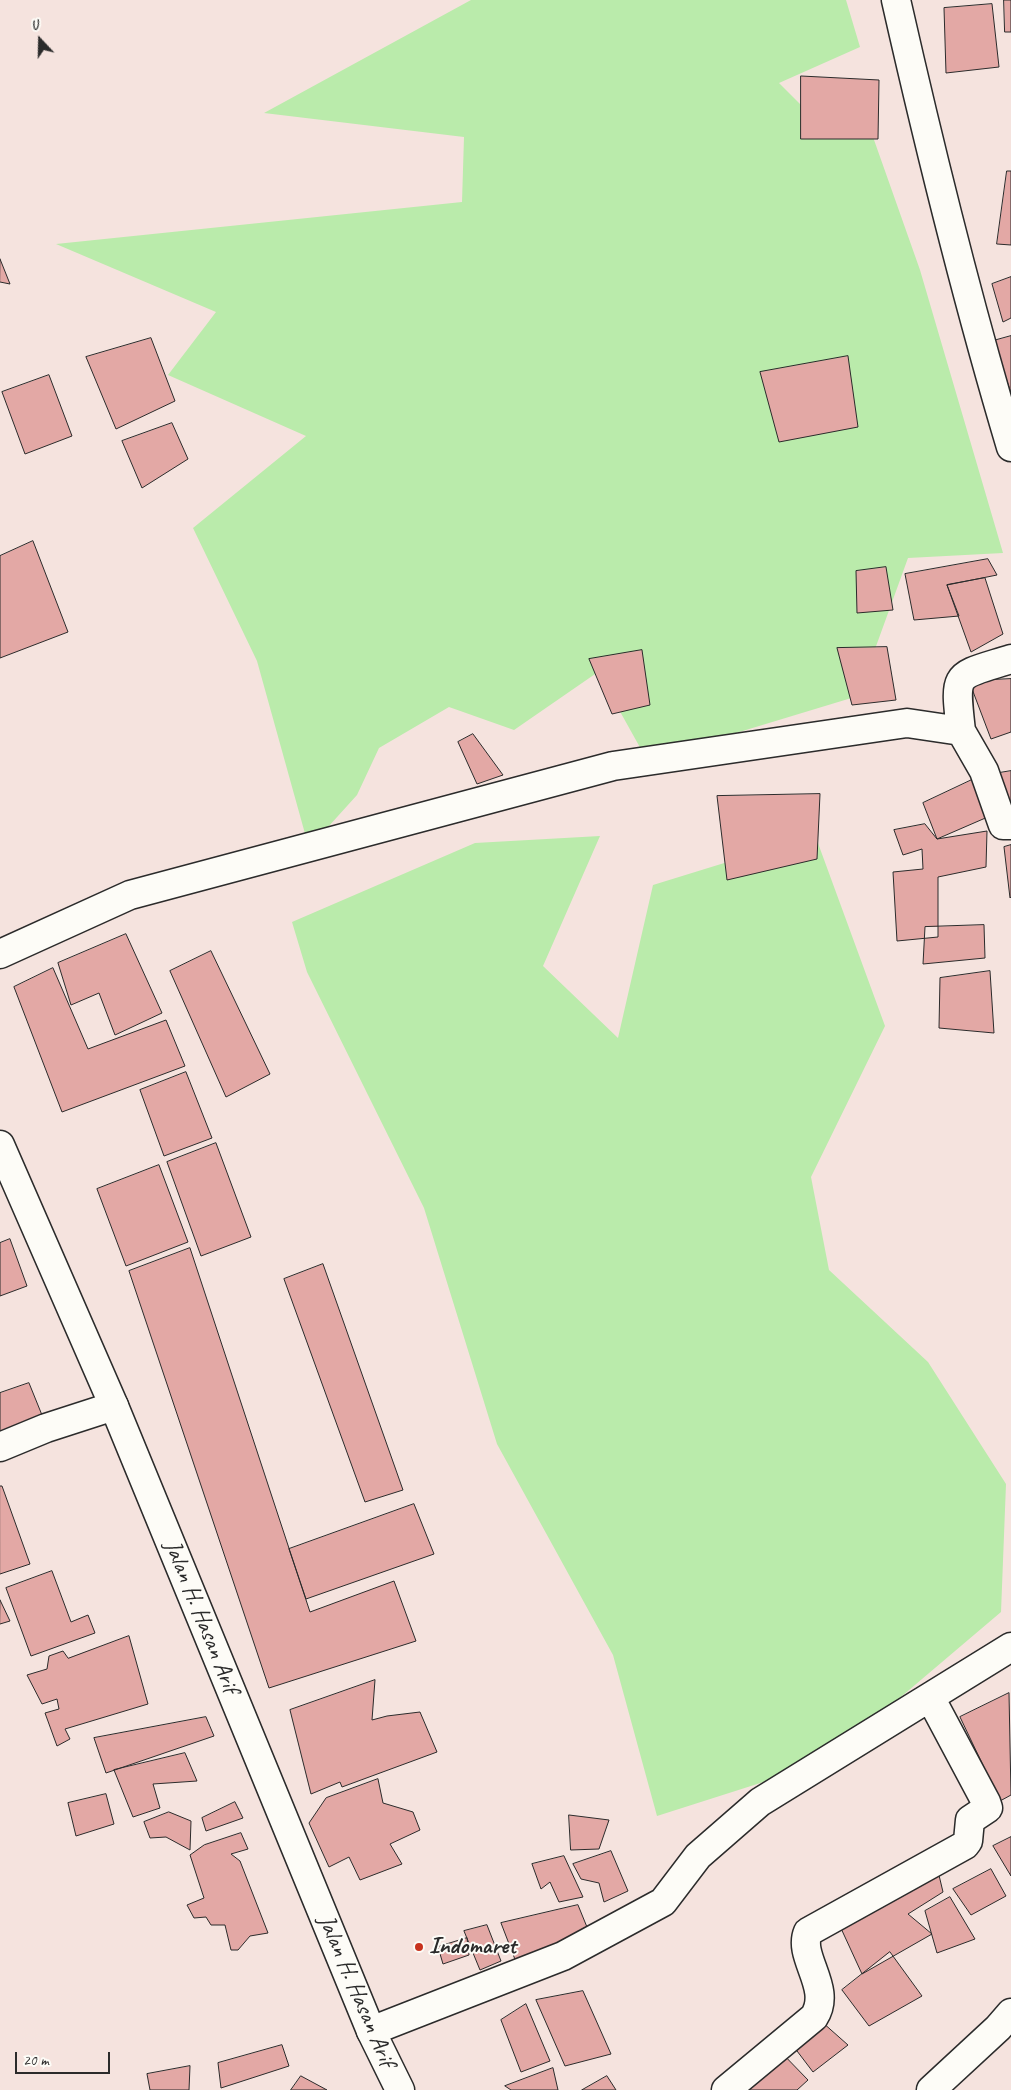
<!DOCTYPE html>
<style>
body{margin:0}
#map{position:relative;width:1011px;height:2090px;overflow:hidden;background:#f5e3de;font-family:Caveat,sans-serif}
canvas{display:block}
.north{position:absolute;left:15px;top:15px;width:50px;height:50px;-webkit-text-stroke:4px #fdfcf7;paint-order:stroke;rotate:339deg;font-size:14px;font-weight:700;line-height:20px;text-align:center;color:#2b2b2b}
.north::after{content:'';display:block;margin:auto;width:18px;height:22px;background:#2b2b2b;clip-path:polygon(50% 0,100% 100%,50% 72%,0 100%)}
.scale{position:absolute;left:15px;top:2052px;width:95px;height:22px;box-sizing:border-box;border:2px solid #2b2b2b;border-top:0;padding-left:6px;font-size:15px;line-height:18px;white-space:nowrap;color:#2b2b2b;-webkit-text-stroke:4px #fdfcf7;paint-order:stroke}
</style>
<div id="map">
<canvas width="1011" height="2090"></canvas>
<div class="north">U</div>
<div class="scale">20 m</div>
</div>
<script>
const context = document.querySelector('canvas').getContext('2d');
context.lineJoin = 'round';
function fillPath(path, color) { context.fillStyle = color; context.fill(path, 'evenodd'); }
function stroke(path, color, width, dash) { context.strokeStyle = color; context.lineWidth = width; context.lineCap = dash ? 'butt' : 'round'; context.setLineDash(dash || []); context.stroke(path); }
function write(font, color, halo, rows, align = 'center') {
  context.font = font + ' Caveat,sans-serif'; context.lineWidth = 4; context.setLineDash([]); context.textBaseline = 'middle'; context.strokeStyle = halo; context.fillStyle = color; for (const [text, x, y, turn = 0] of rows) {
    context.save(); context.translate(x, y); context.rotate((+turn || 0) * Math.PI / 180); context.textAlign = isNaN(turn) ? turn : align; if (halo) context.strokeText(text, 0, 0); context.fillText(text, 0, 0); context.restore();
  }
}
fillPath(new Path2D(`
 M471 0H846L860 47 779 83 813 117 873 137 920 270 1003 553 908 558 858 696 647 760 598 672 514 730 449 707 379 748 357 795 309 848 257 661 193 528 306 436 168 375 216 312 56 244 462 202 464 137 264 113Z
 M815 835 885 1026 811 1177 829 1270 928 1362 1006 1484 1001 1612 823 1763 657 1816 613 1655 497 1444 424 1208 307 972 292 922 475 843 600 836 543 966 618 1038 653 885Z`), '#baebab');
const building = new Path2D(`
 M1004 0H1011V32H1005Z
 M992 4 999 67 946 73 944 8Z
 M801 76 879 80 878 139H801Z
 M1007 171H1011V245L997 244Z
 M0 259 10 284 0 282Z
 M1011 277V318L1003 322 992 284Z
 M1011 336V393L993 341Z
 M151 338 175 401 116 429 86 357Z
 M848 356 858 427 779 442 760 372Z
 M49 375 72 436 25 454 2 392Z
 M172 423 188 459 142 488 122 441Z
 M33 541 68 632 0 658V556Z
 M988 559 997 575 947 585 959 616 914 620 905 574Z
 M886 567 893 610 857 613 856 571Z
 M985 578 1003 634 971 652 947 585Z
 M887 647 896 700 852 705 837 648Z
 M642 650 650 705 612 714 589 659Z
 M1011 679V732L991 739 969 681Z
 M473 734 503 775 477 784 458 742Z
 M1011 771V814L993 774Z
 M976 778 990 816 937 839 923 803Z
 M820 794 817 859 727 880 717 796Z
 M925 824 937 839 987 831 986 867 938 877V937L897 941 893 872 923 869 922 849 903 855 894 830Z
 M1011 845V897L1010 898 1004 847Z
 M984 925 985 958 923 964 925 927Z
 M126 934 162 1013 115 1035 99 993 71 1005 58 963Z
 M211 951 270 1074 226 1097 170 971Z
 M53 968 88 1049 166 1020 185 1066 62 1112 14 987Z
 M990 971 994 1033 939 1028 940 978Z
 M186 1072 212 1138 164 1156 140 1090Z
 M216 1143 251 1237 201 1256 167 1162Z
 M159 1165 188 1242 126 1266 97 1189Z
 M10 1239 27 1286 0 1296V1243Z
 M190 1248 310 1612 394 1581 416 1641 269 1688 129 1271Z
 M323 1264 403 1490 365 1502 284 1279Z
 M29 1383 44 1420 0 1437V1393Z
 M0 1486H2L30 1564 0 1574Z
 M414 1504 434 1554 306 1599 289 1549Z
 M52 1571 71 1622 88 1615 95 1633 31 1656 6 1588Z
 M0 1600 10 1621 0 1624Z
 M129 1636 148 1704 65 1729 70 1739 57 1746 45 1713 59 1709 57 1699 42 1704 27 1675 47 1669 49 1656 63 1651 68 1658Z
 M375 1680 372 1720 387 1716 420 1712 437 1752 342 1787 340 1782 311 1794 290 1710Z
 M1009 1693 1011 1795 1000 1801 960 1717Z
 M206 1717 214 1736 106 1773 94 1738Z
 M185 1753 197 1781 153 1784 160 1808 133 1817 114 1770Z
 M378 1779 383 1803 413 1812 420 1830 390 1844 402 1864 360 1880 349 1857 329 1867 309 1823 326 1798Z
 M106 1794 114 1824 76 1836 68 1803Z
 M235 1802 243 1818 206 1831 202 1818Z
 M169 1812 191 1821 190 1850 166 1837 150 1838 144 1822Z
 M569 1815 609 1820 599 1849 571 1850Z
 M241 1833 248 1849 231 1854 240 1861 268 1933 250 1936 238 1950H231L225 1925H211L206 1917 194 1918 187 1905 204 1898 190 1855 204 1845Z
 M1011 1837V1876L993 1846Z
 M611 1851 628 1891 604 1902 599 1883 581 1879 573 1864Z
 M564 1856 583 1897 559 1902 550 1882 541 1889 532 1864Z
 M991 1869 1006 1896 971 1915 953 1889Z
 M938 1871 943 1892 908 1914 932 1934 862 1974 839 1924Z
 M950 1897 975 1939 937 1953 925 1911Z
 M578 1905 589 1932 516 1962 501 1923Z
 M487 1925 501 1961 480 1970 464 1931Z
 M467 1938 469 1955 443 1964 438 1947Z
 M890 1952 922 1996 869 2026 842 1990Z
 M583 1991 611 2054 565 2066 536 2000Z
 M526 2004 550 2061 521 2072 501 2020Z
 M822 2022 848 2045 813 2072 794 2047Z
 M282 2045 289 2066 221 2088 218 2063Z
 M777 2048 808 2080 797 2090H739Z
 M190 2066 189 2090H150L147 2074Z
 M553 2068 558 2090H511L505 2086Z
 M301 2076 327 2090H291Z
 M607 2076 616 2090H582Z`);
fillPath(building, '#e3a8a5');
stroke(building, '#2b2b2b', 1);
const street = new Path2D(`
 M896 0C930 150 967 300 1011 447
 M961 731C954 670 954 677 1011 659
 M0 954 130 895 613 766 907 723 961 731 984 771 1003 825H1011
 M0 1447 46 1428 114 1406
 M371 2031 563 1956 663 1902 698 1856 760 1802 1011 1647
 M726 2090 814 2017C833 1988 797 1957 808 1932L965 1845 968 1841 970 1820 988 1808 986 1802 930 1697
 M931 2090 998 2028 1011 2013`);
const secondary = new Path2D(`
 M0 1145 114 1406 371 2031 400 2090`);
stroke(street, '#2b2b2b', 31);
stroke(secondary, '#2b2b2b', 31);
stroke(street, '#fdfcf7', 28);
stroke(secondary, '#fdfcf7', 28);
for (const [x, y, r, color] of [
 [419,1947,5,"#c8321e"]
]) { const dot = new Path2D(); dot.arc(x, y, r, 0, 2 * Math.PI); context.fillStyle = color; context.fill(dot); stroke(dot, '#fdfcf7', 2); }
write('24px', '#2b2b2b', '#fdfcf7', [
 ["Jalan H. Hasan Arif",201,1617,68],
 ["Jalan H. Hasan Arif",356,1991,67]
]);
write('bold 24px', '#2b2b2b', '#fdfcf7', [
 ["Indomaret",429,1947]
], 'left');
</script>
